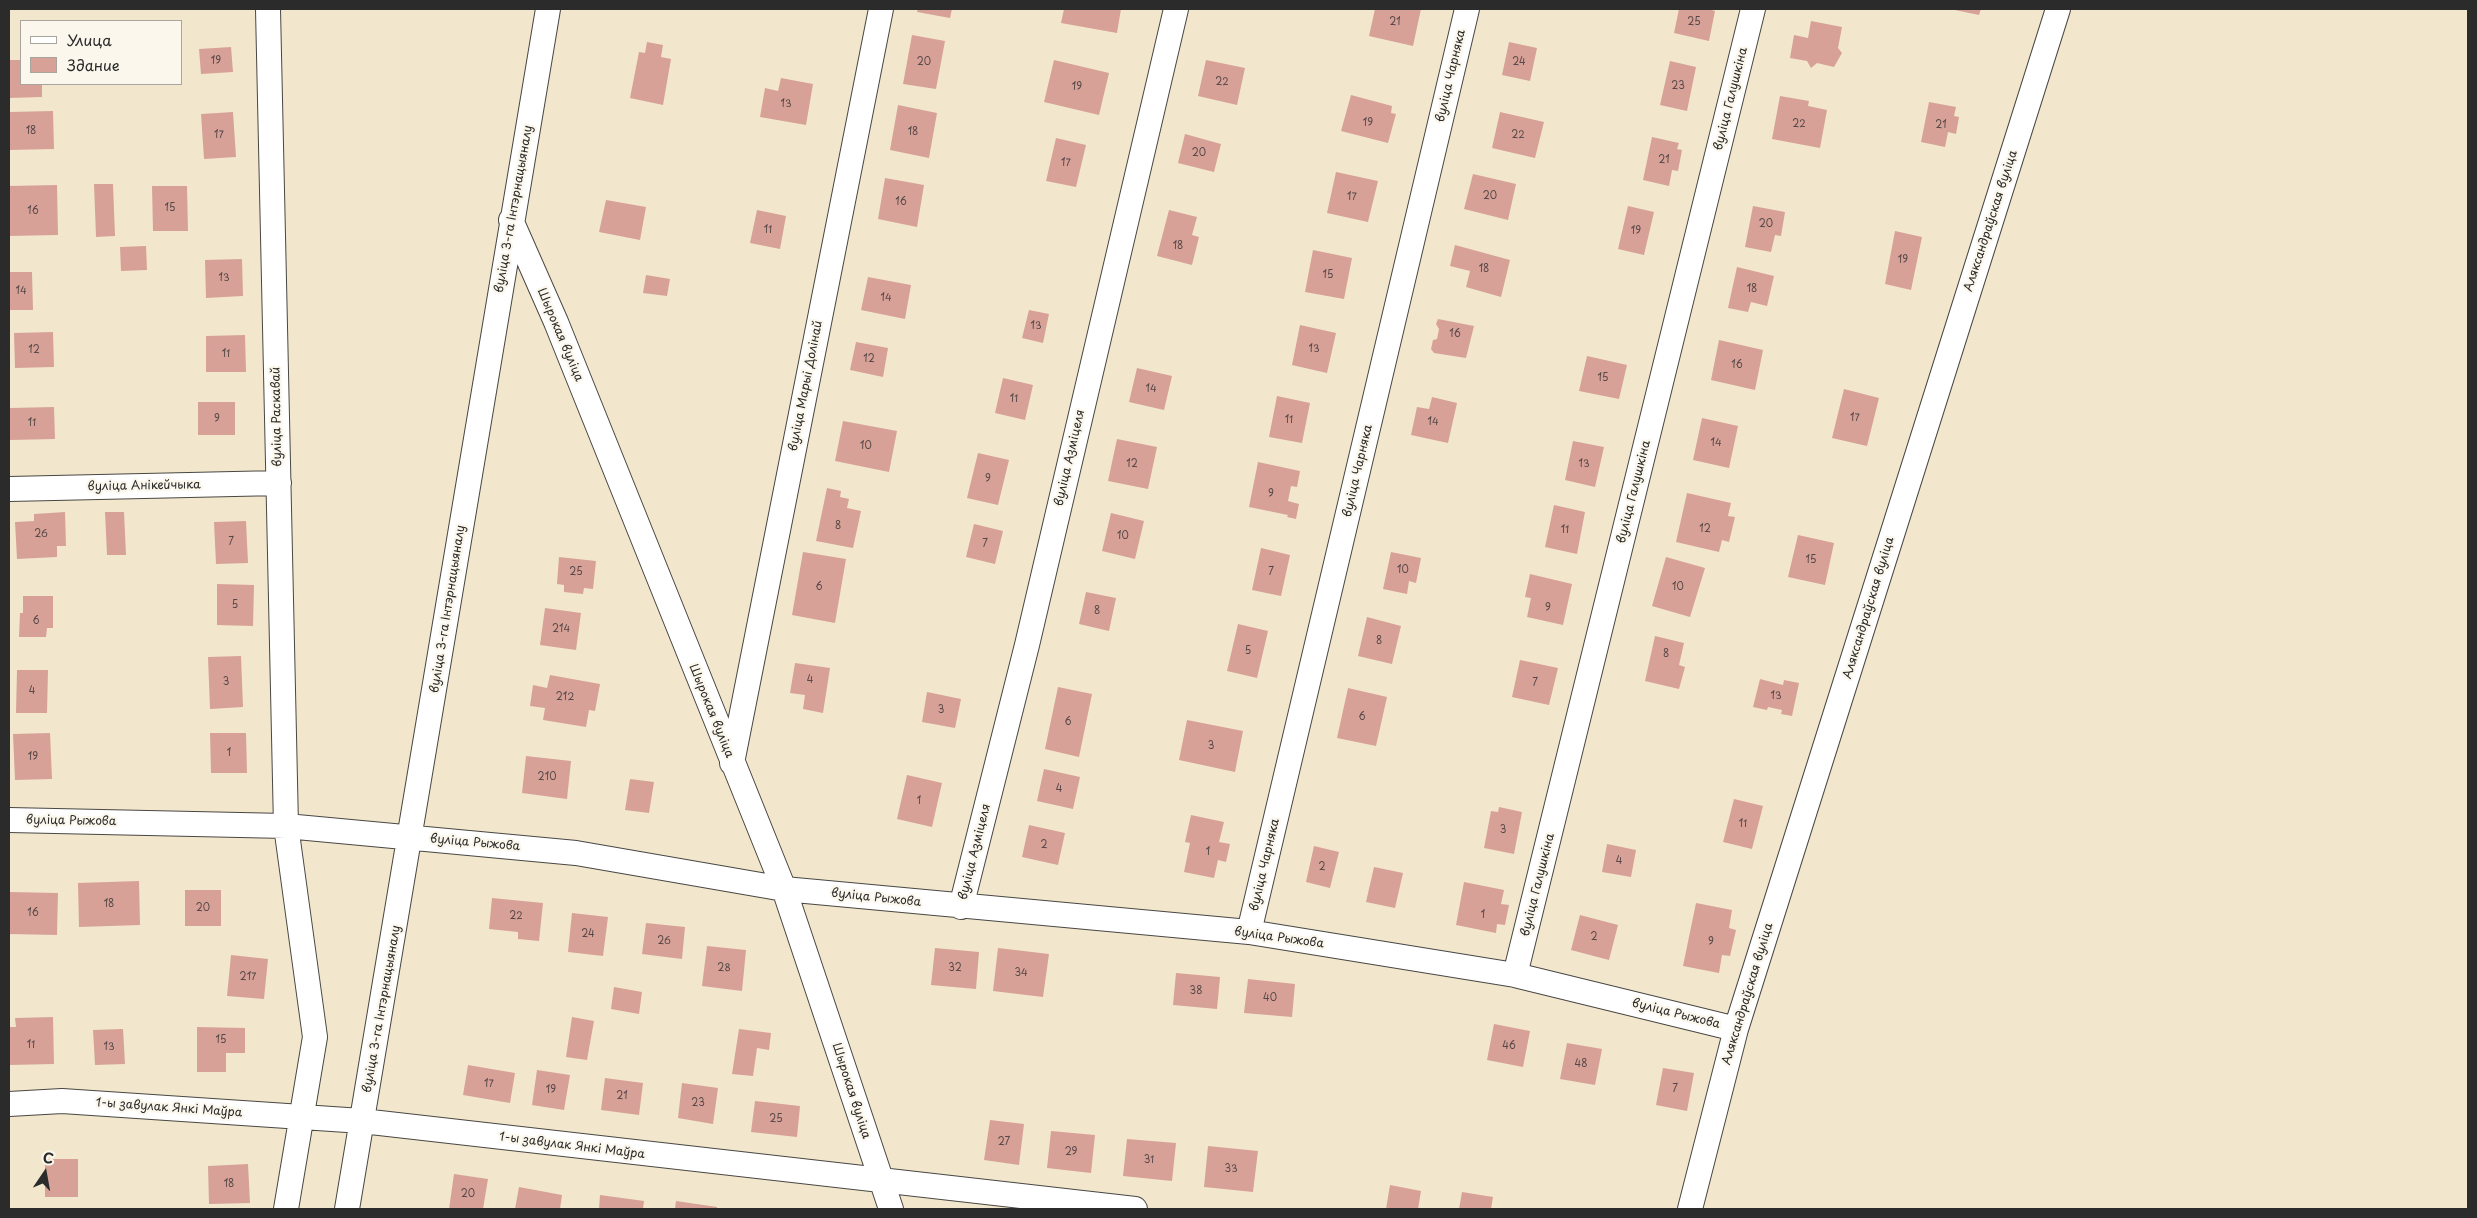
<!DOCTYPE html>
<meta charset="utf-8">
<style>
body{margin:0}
#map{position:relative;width:2477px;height:1218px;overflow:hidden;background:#f2e7cd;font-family:"Playpen Sans",sans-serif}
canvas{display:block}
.frame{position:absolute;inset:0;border:10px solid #2b2b2b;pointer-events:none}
.legend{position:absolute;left:20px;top:20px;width:162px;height:65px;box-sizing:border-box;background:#fbf7ec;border:1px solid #a8a59f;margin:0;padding:6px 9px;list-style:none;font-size:15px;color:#2b2b2b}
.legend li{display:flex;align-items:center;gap:10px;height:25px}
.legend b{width:25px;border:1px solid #a8a59f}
.north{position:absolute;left:20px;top:1148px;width:50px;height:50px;-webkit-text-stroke:4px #fbf7ec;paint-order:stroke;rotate:12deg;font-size:14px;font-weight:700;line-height:20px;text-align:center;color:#2b2b2b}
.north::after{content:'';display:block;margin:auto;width:18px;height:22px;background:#2b2b2b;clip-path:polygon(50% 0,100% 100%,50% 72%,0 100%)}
</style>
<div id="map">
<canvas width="2477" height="1218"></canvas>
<div class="frame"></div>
<ul class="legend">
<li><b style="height:6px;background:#fff"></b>Улица</li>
<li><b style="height:14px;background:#d7a198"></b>Здание</li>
</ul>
<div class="north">С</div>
</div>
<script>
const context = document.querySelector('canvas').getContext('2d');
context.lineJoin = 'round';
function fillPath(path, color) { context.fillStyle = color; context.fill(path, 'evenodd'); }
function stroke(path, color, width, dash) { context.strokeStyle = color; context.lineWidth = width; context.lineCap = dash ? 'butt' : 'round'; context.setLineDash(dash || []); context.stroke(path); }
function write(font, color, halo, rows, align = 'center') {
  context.font = font + ' "Playpen Sans",sans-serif'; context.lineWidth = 4.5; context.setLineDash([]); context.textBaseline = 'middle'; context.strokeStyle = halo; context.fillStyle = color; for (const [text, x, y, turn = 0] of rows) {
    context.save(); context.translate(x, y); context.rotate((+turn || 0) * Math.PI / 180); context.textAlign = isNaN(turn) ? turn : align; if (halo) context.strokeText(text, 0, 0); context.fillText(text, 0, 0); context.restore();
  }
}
fillPath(new Path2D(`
 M918 9H952L950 18 917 12Z
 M1064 9H1121L1117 33 1061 23Z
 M1375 9H1421L1413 46 1369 36Z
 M1679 9H1708L1715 11 1709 41 1674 33Z
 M1950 9H1981L1979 15Z
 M1811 21 1842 27 1838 48 1842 53 1834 67 1817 63 1811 68 1807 61 1790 58 1794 35 1808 38Z
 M912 35 945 41 936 89 903 84Z
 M647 42 663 45 661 57 671 59 663 105 630 98 639 52 645 53Z
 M1509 42 1537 48 1530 81 1502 75Z
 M231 47 233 72 201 74 199 49Z
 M9 60H21V84H42V97L9 98Z
 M1054 60 1109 73 1099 115 1044 102Z
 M1206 60 1245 68 1237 105 1198 96Z
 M1670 61 1696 67 1687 111 1660 105Z
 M781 78 813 84 806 125 760 117 765 88 778 91Z
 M1351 95 1392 106 1391 113 1396 114 1388 143 1341 131Z
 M1780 96 1809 101 1808 106 1827 110 1820 148 1772 139Z
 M1929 102 1956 107 1954 116 1959 117 1956 134 1948 132 1945 147 1921 142Z
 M898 105 937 113 929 158 890 150Z
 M53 111 54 149 9 150V112Z
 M233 112 236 157 204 159 201 114Z
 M1500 112 1544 122 1535 158 1492 148Z
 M1185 134 1221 144 1214 172 1178 163Z
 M1652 137 1679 143 1677 149 1682 150 1678 171 1672 170 1669 186 1643 180Z
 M1056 138 1086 145 1076 187 1046 181Z
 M1336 172 1378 181 1368 222 1327 213Z
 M1473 174 1516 184 1508 220 1464 209Z
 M885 178 924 185 917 227 878 219Z
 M94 184H113L115 236 96 237Z
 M57 185 58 235 9 236V186Z
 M152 186H187L188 231H153Z
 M606 200 646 207 640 240 599 232Z
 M1628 206 1654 212 1644 255 1618 249Z
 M1753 206 1785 212 1781 236 1775 235 1771 252 1745 247Z
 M757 210 786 216 780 249 750 243Z
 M1169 210 1197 217 1192 235 1199 237 1192 265 1157 256Z
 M1895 231 1922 237 1911 290 1885 284Z
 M1455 245 1510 260 1501 297 1466 287 1470 271 1450 266Z
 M146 246 147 270 121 271 120 247Z
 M1313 250 1352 258 1344 299 1305 292Z
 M242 259 243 296 206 298 205 260Z
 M1737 267 1774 276 1767 306 1751 302 1748 312 1728 308Z
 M9 272H32L33 310H9Z
 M646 275 670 279 667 296 643 293Z
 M868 277 911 285 905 319 861 310Z
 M1029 310 1049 314 1043 343 1022 338Z
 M1438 319 1474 326 1466 358 1434 353 1431 349 1433 340 1437 339 1439 329 1436 324Z
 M1300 325 1336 333 1327 373 1292 365Z
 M53 332 54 367 15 368 14 333Z
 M245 335 246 372H206V336Z
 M1719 340 1763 350 1755 390 1711 380Z
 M856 342 888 348 883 377 850 370Z
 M1587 356 1627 365 1619 399 1579 391Z
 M1137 368 1172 376 1164 410 1129 402Z
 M1003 378 1033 385 1025 420 995 413Z
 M1844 389 1879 398 1867 446 1832 438Z
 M1277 396 1310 403 1302 443 1269 437Z
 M1432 397 1457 403 1448 443 1411 435 1417 407 1429 409Z
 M198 402H235V435H198Z
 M54 407 55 439 10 440V408Z
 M1702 418 1738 426 1729 468 1693 460Z
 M843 421 897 431 889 472 835 461Z
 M1117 439 1157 447 1148 489 1108 481Z
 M1573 441 1604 447 1595 487 1565 480Z
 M978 453 1009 460 998 505 967 498Z
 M1258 462 1300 471 1297 487 1291 486 1288 501 1299 504 1296 519 1287 517 1288 515 1249 507Z
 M827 488 841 491 840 497 849 499 847 508 861 511 853 548 816 541Z
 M1687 493 1731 503 1728 516 1735 517 1729 542 1722 540 1719 552 1676 542Z
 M1554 505 1585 512 1577 554 1545 547Z
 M65 512 66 546H57V557L17 559 15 522 34 521V514Z
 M105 512H124L126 555H107Z
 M1111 513 1144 521 1135 559 1102 551Z
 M246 521 248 563 216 564 214 522Z
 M974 524 1003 531 995 564 966 557Z
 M1798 535 1834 543 1825 585 1788 577Z
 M1261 548 1290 555 1281 596 1252 590Z
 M803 552 846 559 835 623 792 615Z
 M1391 552 1421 558 1416 583 1409 581 1407 594 1383 589Z
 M559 557 596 561 593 589 584 588 583 594 564 592V585L557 584Z
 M1666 557 1705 568 1690 617 1652 606Z
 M1530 574 1572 584 1563 625 1527 617 1531 598 1525 597Z
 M217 584 254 585 253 626 217 625Z
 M1086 592 1116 598 1109 631 1079 624Z
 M23 596H53V628H47L46 637H19L20 613H23Z
 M545 608 581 613 576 650 540 645Z
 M1367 617 1401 626 1392 664 1358 656Z
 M1238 624 1268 631 1257 678 1227 671Z
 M1655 636 1684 643 1679 665 1685 667 1679 689 1645 681Z
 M241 656 243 707 210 709 208 657Z
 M1520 660 1558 668 1549 705 1512 697Z
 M795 663 830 668 823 713 803 709 805 695 790 693Z
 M17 670H48L47 713H16Z
 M550 675 600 684 595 711 589 710 586 727 543 720 545 708 530 706 533 685 547 688Z
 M1760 679 1783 685 1784 680 1799 683 1792 716 1781 714 1782 710 1768 707 1767 710 1753 707Z
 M1058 687 1092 694 1079 757 1045 749Z
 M1348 688 1387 697 1376 746 1337 738Z
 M927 692 961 699 955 728 922 722Z
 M1187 720 1243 731 1235 772 1179 760Z
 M50 733 52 779 15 780 13 734Z
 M210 733H246L247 773H211Z
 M526 756 571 761 567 799 522 793Z
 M1044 769 1080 777 1073 809 1037 801Z
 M907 775 942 783 932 827 897 819Z
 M630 779 654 782 649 813 625 810Z
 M1734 799 1763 806 1752 849 1723 842Z
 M1499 807 1522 812 1514 854 1484 848 1491 811 1498 812Z
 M1191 815 1224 822 1219 842 1230 844 1226 862 1218 860 1214 878 1184 872 1190 843 1185 842Z
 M1029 825 1065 833 1058 865 1022 857Z
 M1607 844 1636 850 1631 877 1602 872Z
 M1314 846 1339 852 1330 888 1306 882Z
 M1374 867 1403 873 1395 908 1366 902Z
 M139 881 140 925 79 927 78 883Z
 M1464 882 1504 890 1501 904 1509 905 1505 925 1497 924 1496 933 1456 925Z
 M185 890H221V926H185Z
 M10 892 58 893 57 935 9 934Z
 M492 898 543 903 539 941 518 939V932L489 929Z
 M1696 903 1732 910 1729 928 1736 930 1730 956 1722 955 1719 973 1683 966Z
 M572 913 608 917 603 956 568 952Z
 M1580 915 1618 925 1609 960 1571 950Z
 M646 923 685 927 682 959 642 954Z
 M707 946 746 950 742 991 702 986Z
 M935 948 979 952 976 989 931 985Z
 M998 948 1049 954 1043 997 993 991Z
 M231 955 268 959 264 999 227 996Z
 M1176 973 1220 977 1217 1009 1173 1005Z
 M1248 979 1295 984 1292 1017 1244 1013Z
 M614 987 642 992 639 1014 611 1009Z
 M53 1017 54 1064 9 1065V1027H16L15 1018Z
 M572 1017 594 1021 587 1060 566 1057Z
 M1494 1024 1530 1031 1523 1067 1487 1060Z
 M197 1027 245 1028V1053H226V1072H197Z
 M123 1029 125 1064 95 1065 93 1030Z
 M739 1029 771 1033 769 1050 757 1048 753 1076 732 1074Z
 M1567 1043 1602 1049 1595 1085 1560 1079Z
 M468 1065 515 1073 510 1103 463 1095Z
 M1663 1068 1694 1073 1687 1111 1656 1105Z
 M537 1070 570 1075 564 1110 532 1105Z
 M605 1078 643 1083 639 1115 601 1110Z
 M682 1083 718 1088 713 1124 678 1118Z
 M755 1101 800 1106 797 1137 751 1132Z
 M990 1120 1024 1124 1019 1165 984 1160Z
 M1051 1131 1095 1135 1091 1173 1047 1168Z
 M1127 1139 1176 1143 1172 1181 1123 1176Z
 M1208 1146 1258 1151 1253 1192 1204 1187Z
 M45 1159H78V1197H45Z
 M248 1164 250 1203 209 1204 208 1166Z
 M454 1174 488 1179 483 1209H449Z
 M1390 1185 1421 1191 1418 1209H1386Z
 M519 1187 562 1195 560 1209H515Z
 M1462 1192 1493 1197 1491 1209H1459Z
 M600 1195 644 1201 643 1209H599Z
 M676 1201 717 1207V1209H675Z`), '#d7a198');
const minor = new Path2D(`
 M268 9 286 826 315 1037 286 1209
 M511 220 556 322 784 889 891 1209
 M9 489 279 483
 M732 763 881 9
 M9 820 286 826 576 853 784 889 1249 932 1515 975 1736 1029
 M961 907 1027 645 1176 9
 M1249 932 1467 9
 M1515 975 1753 9
 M9 1104 62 1101 362 1121 1135 1209
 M347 1209 548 9
 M1690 1209 1736 1029 2058 9`);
stroke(minor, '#494743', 26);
stroke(minor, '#fff', 24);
write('10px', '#564846', null, [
 ["21",1395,22],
 ["25",1694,22],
 ["19",216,61],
 ["20",924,62],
 ["24",1519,62],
 ["22",1222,82],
 ["23",1678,86],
 ["19",1077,87],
 ["13",786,104],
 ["19",1368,123],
 ["22",1799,124],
 ["21",1941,125],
 ["18",31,131],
 ["18",913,132],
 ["17",219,135],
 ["22",1518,135],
 ["20",1199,153],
 ["21",1664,160],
 ["17",1066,163],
 ["20",1490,196],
 ["17",1352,197],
 ["16",901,202],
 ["15",170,208],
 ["16",33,211],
 ["20",1766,224],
 ["11",768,230],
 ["19",1636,231],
 ["18",1178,246],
 ["19",1903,260],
 ["18",1484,269],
 ["15",1328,275],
 ["13",224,278],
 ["18",1752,289],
 ["14",21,291],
 ["14",886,298],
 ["13",1036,326],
 ["16",1455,334],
 ["13",1314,349],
 ["12",34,350],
 ["11",226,354],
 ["12",869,359],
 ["16",1737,365],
 ["15",1603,378],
 ["14",1151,389],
 ["11",1014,399],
 ["17",1855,418],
 ["9",217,419],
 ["11",1289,420],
 ["14",1433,422],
 ["11",32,423],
 ["14",1716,443],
 ["10",866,446],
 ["12",1132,464],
 ["13",1584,464],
 ["9",988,479],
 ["9",1271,494],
 ["8",838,526],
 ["12",1705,529],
 ["11",1565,530],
 ["26",41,534],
 ["10",1123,536],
 ["7",231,542],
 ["7",985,544],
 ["15",1811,560],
 ["10",1403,570],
 ["25",576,572],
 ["7",1271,572],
 ["6",819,587],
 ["10",1678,587],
 ["5",235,605],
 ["9",1548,608],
 ["8",1097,611],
 ["6",36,621],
 ["214",561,629],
 ["8",1379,641],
 ["5",1248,651],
 ["8",1666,654],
 ["4",810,680],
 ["3",226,682],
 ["7",1535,683],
 ["4",32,691],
 ["13",1776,696],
 ["212",565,697],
 ["3",941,710],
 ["6",1362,717],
 ["6",1068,722],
 ["3",1211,746],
 ["1",229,753],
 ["19",33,757],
 ["210",547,777],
 ["4",1059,789],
 ["1",919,801],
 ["11",1743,824],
 ["3",1503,830],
 ["2",1044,845],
 ["1",1208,852],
 ["4",1619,861],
 ["2",1322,867],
 ["18",109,904],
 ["20",203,908],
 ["16",33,913],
 ["1",1483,915],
 ["22",516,916],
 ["24",588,934],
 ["2",1594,937],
 ["26",664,941],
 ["9",1711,942],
 ["28",724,968],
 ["32",955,968],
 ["34",1021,973],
 ["217",248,977],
 ["38",1196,991],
 ["40",1270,998],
 ["15",221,1040],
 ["11",31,1045],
 ["46",1509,1046],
 ["13",109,1047],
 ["48",1581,1064],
 ["17",489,1084],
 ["7",1675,1089],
 ["19",551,1090],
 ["21",622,1096],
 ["23",698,1103],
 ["25",776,1119],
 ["27",1004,1142],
 ["29",1071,1152],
 ["31",1149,1160],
 ["33",1231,1169],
 ["18",229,1184],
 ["20",468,1194]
]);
write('12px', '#2b2b2b', '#fbf7ec', [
 ["вуліца Чарняка",1451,76,-77],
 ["вуліца Галушкіна",1731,99,-76],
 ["вуліца 3-га Інтэрнацыяналу",514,209,-80],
 ["Аляксандраўская вуліца",1991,221,-72],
 ["Шырокая вуліца",560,335,67],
 ["вуліца Марыі Долінай",806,386,-79],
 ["вуліца Раскавай",277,417,-91],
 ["вуліца Азміцеля",1070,458,-77],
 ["вуліца Чарняка",1358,471,-77],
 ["вуліца Анікейчыка",144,486,-1],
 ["вуліца Галушкіна",1634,492,-76],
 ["Аляксандраўская вуліца",1869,608,-73],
 ["вуліца 3-га Інтэрнацыяналу",448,609,-81],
 ["Шырокая вуліца",711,711,68],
 ["вуліца Рыжова",71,821,1],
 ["вуліца Рыжова",475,843,5],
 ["вуліца Азміцеля",975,852,-76],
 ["вуліца Чарняка",1265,865,-77],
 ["вуліца Галушкіна",1538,885,-76],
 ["вуліца Рыжова",876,898,6],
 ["вуліца Рыжова",1279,938,8],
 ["Аляксандраўская вуліца",1748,994,-73],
 ["вуліца 3-га Інтэрнацыяналу",382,1009,-80],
 ["вуліца Рыжова",1676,1014,14],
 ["Шырокая вуліца",851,1091,72],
 ["1-ы завулак Янкі Маўра",169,1108,4],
 ["1-ы завулак Янкі Маўра",572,1146,7]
]);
</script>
